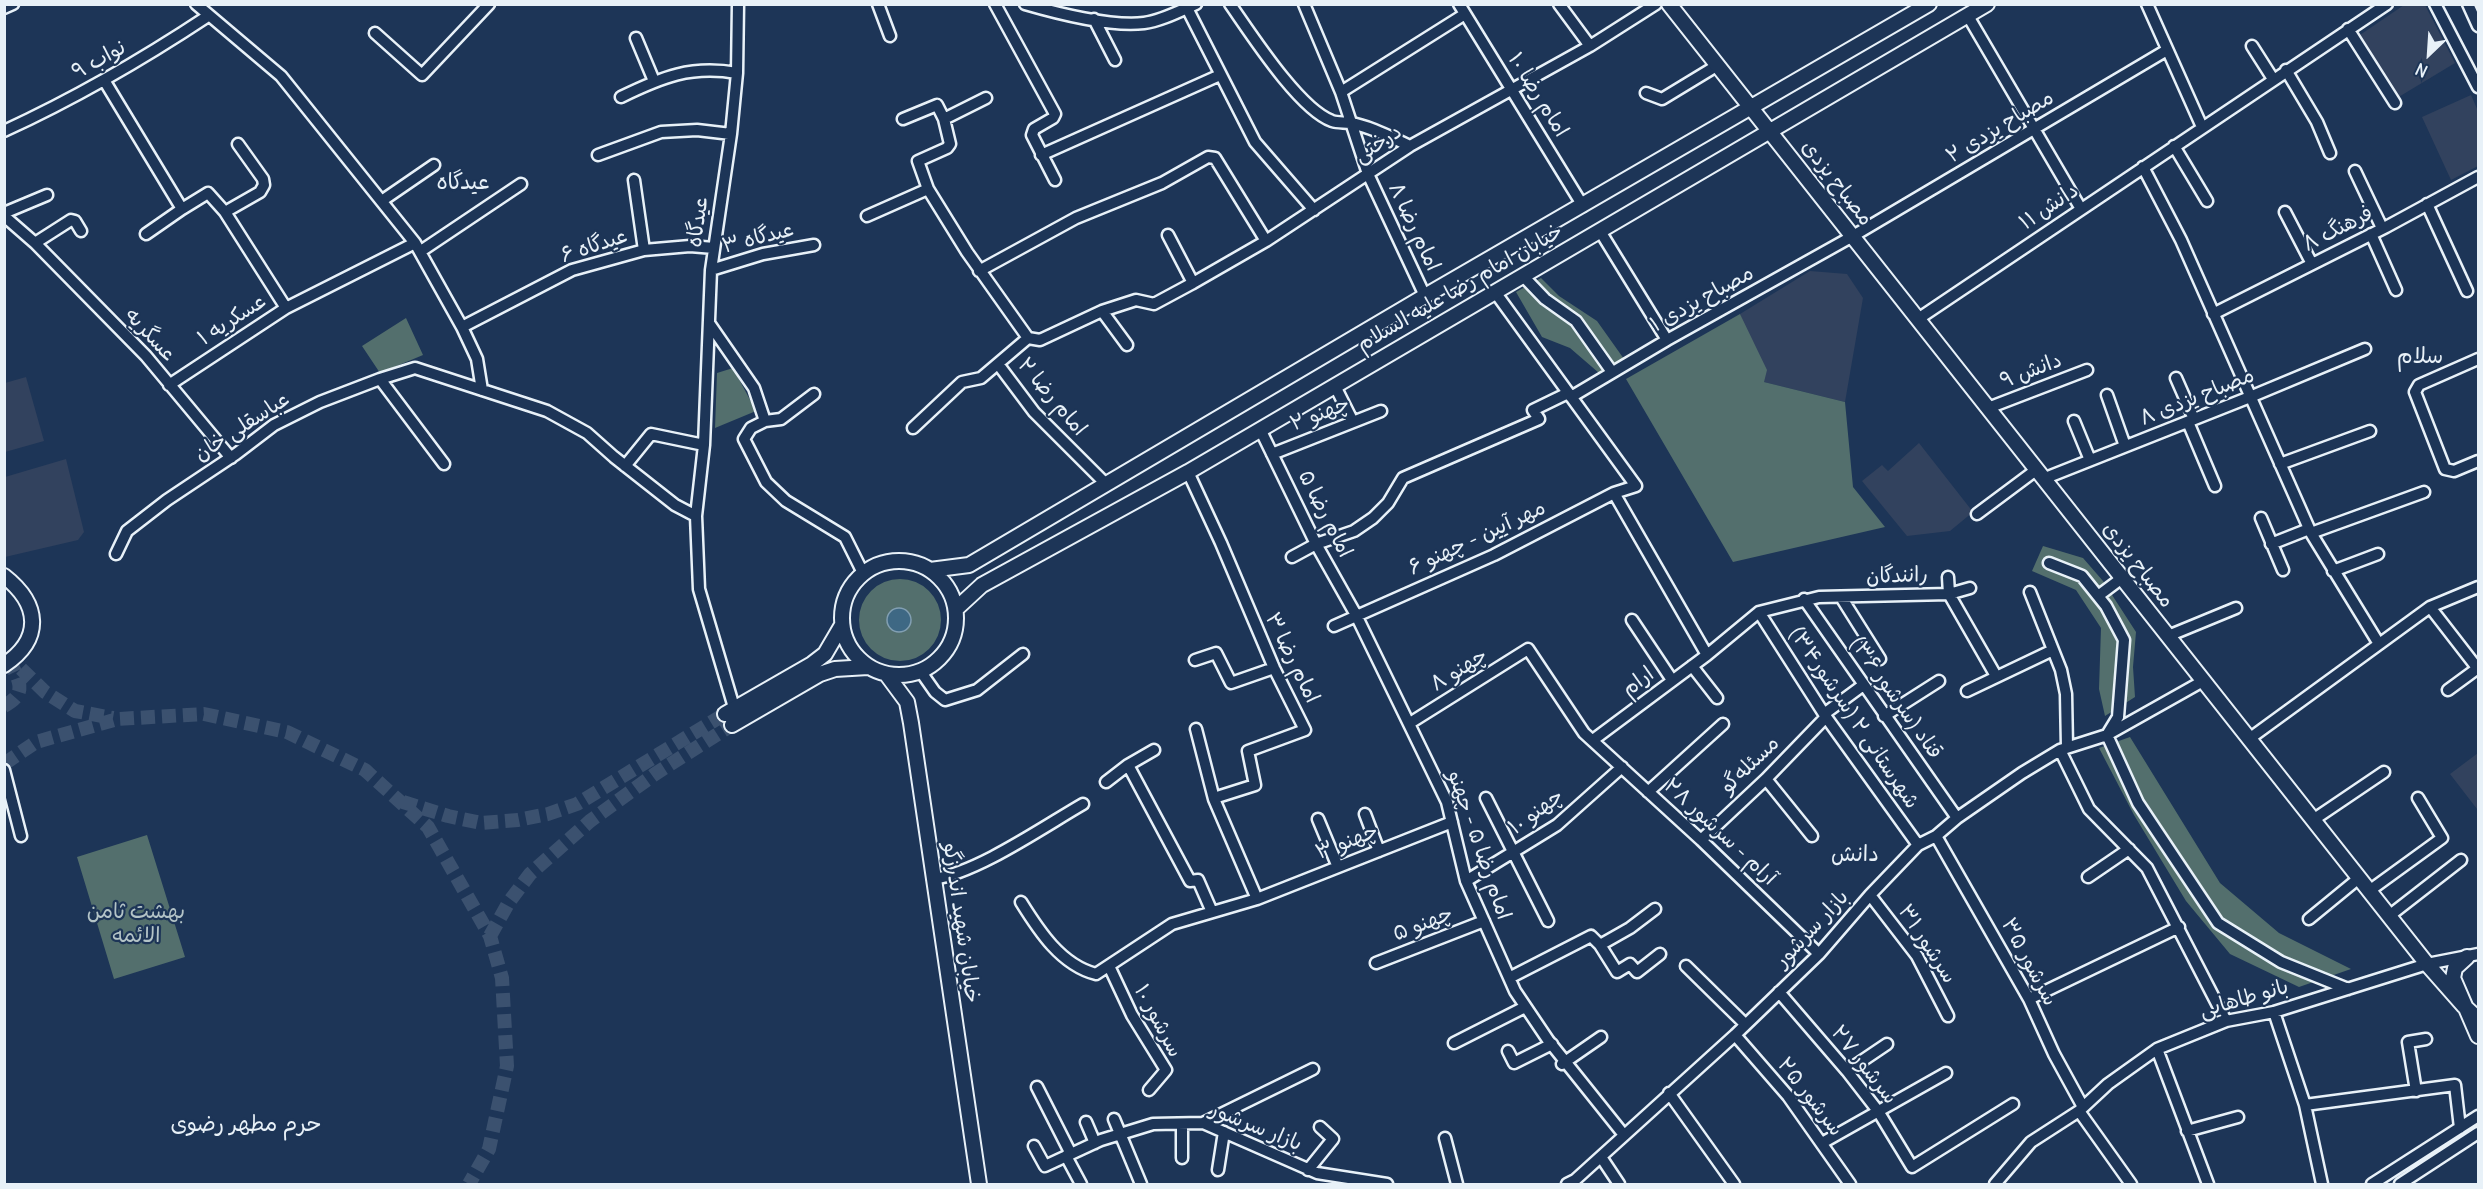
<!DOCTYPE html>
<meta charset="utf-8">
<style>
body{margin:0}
#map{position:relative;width:2483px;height:1189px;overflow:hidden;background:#1d3557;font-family:Delius,sans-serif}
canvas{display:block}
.frame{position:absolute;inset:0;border:6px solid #e8f1f8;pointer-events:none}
.north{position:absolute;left:2399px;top:24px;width:60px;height:60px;-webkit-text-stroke:4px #1d3557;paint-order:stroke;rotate:205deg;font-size:16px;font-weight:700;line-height:24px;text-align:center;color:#e8f1f8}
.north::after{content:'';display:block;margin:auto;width:21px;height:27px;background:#e8f1f8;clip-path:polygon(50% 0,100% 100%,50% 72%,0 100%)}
</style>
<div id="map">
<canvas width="2483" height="1189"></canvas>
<div class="frame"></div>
<div class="north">N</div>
</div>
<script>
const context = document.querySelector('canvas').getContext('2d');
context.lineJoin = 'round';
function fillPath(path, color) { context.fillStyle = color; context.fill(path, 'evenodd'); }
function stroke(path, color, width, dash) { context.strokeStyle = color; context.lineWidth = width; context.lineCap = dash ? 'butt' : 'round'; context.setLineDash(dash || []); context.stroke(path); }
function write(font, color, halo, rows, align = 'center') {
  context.font = font + ' Delius,"Playpen Sans Arabic",sans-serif'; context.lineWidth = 4.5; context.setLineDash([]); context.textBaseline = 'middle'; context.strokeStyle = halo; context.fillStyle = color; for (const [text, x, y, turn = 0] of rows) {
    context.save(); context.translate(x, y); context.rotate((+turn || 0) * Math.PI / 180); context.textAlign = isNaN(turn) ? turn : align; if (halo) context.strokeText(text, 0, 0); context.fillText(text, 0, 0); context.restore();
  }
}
fillPath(new Path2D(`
 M2404 5H2425L2455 63 2397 98 2357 37Z
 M2471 95 2478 111V166L2451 180 2422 117Z
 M1810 271 1847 274 1863 298 1845 402 1764 382 1740 314Z
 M26 377 44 441 5 452V383Z
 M1919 443 1973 512 1950 531 1907 536 1862 481 1882 465 1888 471Z
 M66 459 84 532 78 540 5 557V477Z
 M2478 753V807L2477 809 2450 774Z`), '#32425e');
fillPath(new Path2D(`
 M1541 278 1559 296 1597 321 1624 359 1599 373 1570 348 1542 337 1516 292Z
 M1740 314 1767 370 1764 382 1845 402 1853 487 1885 527 1733 562 1626 379Z
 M406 318 423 355 380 373 362 346Z
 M733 368 756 411 715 428 717 373Z
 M2043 546 2083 558 2103 581 2136 632 2133 667 2135 697 2105 716 2099 689 2101 628 2076 590 2032 571Z
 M859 620a41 41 0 1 1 82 0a41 41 0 1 1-82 0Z
 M2130 737 2220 883 2279 933 2351 969 2299 987 2230 954 2186 901 2134 815 2099 748Z
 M147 835 185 957 114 979 77 857Z`), '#536f6d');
const water = new Path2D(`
 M887 620a12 12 0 1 1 24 0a12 12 0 1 1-24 0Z`);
fillPath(water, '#3e6884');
stroke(water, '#829fb2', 1.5);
stroke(new Path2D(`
 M6 654 45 692 75 711 113 718
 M4 706C27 694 20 682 11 664
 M4 764 36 742 118 719 204 714 287 732 365 770 428 827 490 936 502 978 507 1066 489 1149 469 1184
 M403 802 448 816 481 823 518 820 548 814 577 804 725 714
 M490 936 509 902 530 874 590 821 655 774 732 725`), '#3b516f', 14, [14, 7]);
const minor = new Path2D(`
 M196 4 281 76 415 243 462 327 477 359 482 390
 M878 4 890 36
 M995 4 1055 114 1053 118 1034 129 1032 135 1055 180
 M1025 4C1056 13 1112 27 1144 23 1161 21 1180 11 1196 4
 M1230 4C1251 34 1299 109 1332 121 1338 123 1344 122 1350 123 1370 126 1392 138 1410 146
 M1304 4 1341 92 1368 174 1425 296
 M1459 4 1583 206
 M1559 4 1590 46
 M2147 4 2202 127
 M2435 4 2478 87
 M2468 4 2478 26
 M4 8 13 4
 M1187 8 1255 142 1314 210
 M1968 16 2081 209
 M1094 19 1115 60
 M2348 29 2395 103
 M375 33 422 75 489 4
 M636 38 654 81
 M2252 46 2273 79
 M2286 70 2317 122 2330 153
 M104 80 182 209 208 193 225 212 286 308
 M1341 92 1465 14
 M1646 93 1662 99 1718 65
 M621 97C662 77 691 65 737 73
 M986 98 944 119 950 144 947 148 918 161 928 189 967 252 1028 338 1040 340 1102 311 1136 300 1154 304 1193 283 1266 241 1410 146 1590 46 1656 4
 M903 119 937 105 944 119
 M4 131C76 98 143 59 208 16
 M2174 146 2207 201
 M598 155 661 132 697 130 731 134
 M1041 155 1220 75
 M2143 167 2181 240 2311 533 2379 644
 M2355 171 2382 228
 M634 180 644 250
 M383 200 434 165
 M2427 204 2467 291
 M225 212 260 192 264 185 263 179 238 144
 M2285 212 2312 264
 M4 213 47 195
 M4 216 35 243 146 356 231 458
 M867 216 928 189
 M1600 231 1667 340
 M146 234 182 209
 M2371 234 2396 290
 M1168 235 1193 283
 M35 243 71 220 75 221 81 231
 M421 251 521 184
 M711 270 763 254 814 245
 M979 271 1076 218 1162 183 1208 157 1215 158 1266 241
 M1523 276 1545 299 1576 321 1612 372
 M1102 311 1127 345
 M2213 314 2386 227 2478 177
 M1918 319 2387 4
 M709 323 754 388 765 421 781 419 814 394
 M462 327 572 270 644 250 690 246 714 248
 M2478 359 2419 385 2415 392 2445 469 2454 471 2478 461
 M998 364 1034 412 1105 483
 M2176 378 2194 419
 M380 379 415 368 547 411 587 433 614 457 675 505 696 516
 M169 385 286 308 415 243
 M1335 386 1353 422
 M2107 395 2125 446
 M1571 397 1667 340 1853 236 2167 50
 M1988 408 2087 370
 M765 421 751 428 744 439 766 482 786 501 845 537 863 573
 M2074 421 2090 460
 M2188 422 2215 486
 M913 428 962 382 981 378 1028 338
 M1260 429 1316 544 1356 615 1447 802 1466 881 1515 991 1548 1040 1624 1135
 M1272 454 1381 411
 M2280 464 2370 431
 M625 466 651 434 704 445
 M1188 472 1221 543 1274 668 1305 730 1248 751 1255 785 1214 798
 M2043 479 2250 397 2365 349
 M1614 493 1707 655
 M1977 514 2036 470
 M2261 518 2283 570
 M2311 533 2424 492
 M2271 544 2309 529
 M116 554 127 531 167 500 236 454 274 425 320 402 380 379 444 464
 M1292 557 1316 544 1354 531 1373 518 1388 503 1403 478 1539 419 1533 410 1568 393
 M2049 563 2082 576 2106 606 2124 640 2118 717 2107 735 2138 803 2218 923 2281 962 2348 989
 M2333 571 2378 554
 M1948 577 1949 594 1996 676
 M2030 592 2061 670 2066 694 2067 747
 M2098 596 2122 578
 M1841 597 1880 659
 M1804 599 1957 818
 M2430 607 2478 669
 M1759 612 1826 717 1918 845
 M1632 620 1672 680
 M1334 626 1494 555 1614 493 1636 486 1495 292
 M2168 636 2236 608
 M1195 660 1216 653 1231 683 1274 668
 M1692 666 1717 698
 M921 672 935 692 945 700 977 690 1023 654
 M2448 690 2478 668
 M1967 691 2053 650
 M733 704 699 589 696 516 704 445 711 270 731 134 737 73 738 4
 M1824 714 1862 686
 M1884 716 1939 681
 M1410 723 1528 649 1584 733 1701 840 1819 954
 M1196 729 1214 799 1257 899
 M2249 739 2430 607 2478 587
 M1593 740 1707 655 1759 612 1819 597 1949 594 1970 588
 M2060 750 2089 809 2147 868 2226 1021
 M1128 765 1190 881 1198 880 1212 912
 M4 770 21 836
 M1766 779 1812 836
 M1106 782 1128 765 1154 750
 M1648 792 1723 724
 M1486 798 1548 921
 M1365 814 1379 851
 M1318 819 1338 867
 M2313 820 2384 772
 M1936 836 2029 999 2054 1054 2083 1107
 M1701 840 1766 779 1826 717
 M2088 877 2129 849
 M933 879C977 873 1043 827 1083 804
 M1466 881 1557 825 1622 767
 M2369 891 2442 838 2418 798
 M1870 895 1917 956 1948 1016
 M1021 902C1039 931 1061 965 1096 974L1172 924 1257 899 1452 822
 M2389 916 2461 860
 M2309 919 2359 878
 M1600 945 1617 972 1630 964 1637 972 1660 954
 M1376 963 1484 921
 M1109 966 1132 1015 1166 1070 1149 1090
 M1686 966 1745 1024
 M1511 977 1591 936 1600 945 1630 928 1655 909
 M1779 992 1847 1071 1878 1111 1912 1167 2013 1104
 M2029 999 2179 927
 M2274 1012 2305 1105 2322 1184
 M1735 1035 1788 1096 1850 1184
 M1454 1043 1525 1007
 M2157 1049 2208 1184
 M1508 1051 1514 1063 1552 1044
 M1562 1064 1601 1037
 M1847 1071 1887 1044
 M1037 1087 1071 1154
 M2416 1091 2408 1042 2426 1039
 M1669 1093 1734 1184
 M2305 1105 2455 1085 2460 1128
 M2079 1111 2131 1184
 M1114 1119 1141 1184
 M1086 1122 1095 1143
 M1203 1123 1313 1069
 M1182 1124V1158
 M2187 1131 2238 1117
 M1445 1138 1457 1184
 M1822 1143 1946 1073
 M1034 1146 1045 1166 1101 1140 1153 1124 1203 1123 1317 1173 1387 1184
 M1066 1156 1081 1184
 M1601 1157 1619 1184
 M1218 1170 1224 1132
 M1308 1170 1333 1139 1320 1127
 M1567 1184 1575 1180 1735 1035 1819 954 1870 895 1918 845 1936 836 1957 818 2022 773 2060 750 2107 735 2203 681
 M1995 1184 2031 1142 2079 1111 2108 1084 2157 1049 2226 1021 2274 1012 2427 964 2478 954
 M2372 1184 2478 1116
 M2400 1184 2478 1133`);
const major = new Path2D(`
 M1669 4 2427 964 2464 1006 2478 1019
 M842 618a57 57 0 1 1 114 0a57 57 0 1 1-114 0Z
 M930 570 969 565 1425 296 1929 4
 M4 576C40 604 43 639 4 665
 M956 609 982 585 1188 472 1987 4
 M887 675 907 702 911 723 979 1184
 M725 714 812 664 825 654 842 625
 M732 725 820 674 835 669 868 667
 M2467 957 2455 968 2453 978 2478 1036`);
stroke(minor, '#e8f1f8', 15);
stroke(major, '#e8f1f8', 18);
stroke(minor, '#1d3557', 10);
stroke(major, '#1d3557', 14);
write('21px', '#e8f1f8', '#1d3557', [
 ["نواب ۹",99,60,-29],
 ["امام رضا ۱۰",1538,95,58],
 ["مصباح یزدی ۲",2000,127,-31],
 ["درختی",1378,144,-33],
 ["مصباح یزدی",1837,183,52],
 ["دانش ۱۱",2049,207,-34],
 ["عیدگاه",698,222,-82],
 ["امام رضا ۸",1414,227,65],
 ["فرهنگ ۸",2338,229,-27],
 ["عیدگاه ۳",758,238,-14],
 ["عیدگاه ۶",594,246,-18],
 ["خیابان امام رضا علیه السلام",1460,288,-30],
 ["مصباح یزدی ۱",1702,299,-29],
 ["عسکریه ۱",232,320,-33],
 ["عسگریه",150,335,47],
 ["دانش ۹",2031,371,-21],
 ["امام رضا ۲",1052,397,50],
 ["مصباح یزدی ۸",2197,397,-22],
 ["چهنو ۲",1320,414,-21],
 ["عباسقلی خان",242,427,-33],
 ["امام رضا ۵",1325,514,63],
 ["مهر آیین - چهنو ۶",1477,538,-25],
 ["مصباح یزدی",2138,565,52],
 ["رانندگان",1897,576,-2],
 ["امام رضا ۳",1292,658,64],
 ["چهنو ۸",1459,670,-32],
 ["ارام",1638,682,-37],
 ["قناد (سرشور ۳۶)",1896,698,55],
 ["شهرستانی ۲ (سرشور۳۴)",1854,718,56],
 ["مسئله‌گو",1750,765,-44],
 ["چهنو ۱۰",1536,812,-36],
 ["آرام - سرشور ۲۸",1720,832,43],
 ["چهنو ۳",1347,842,-21],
 ["امام رضا ۵ - چهنو",1479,845,71],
 ["خیابان شهید اندرزگو",961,923,82],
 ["چهنو ۵",1423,924,-21],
 ["بازار سرشور",1812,929,-47],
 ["سرشور ۳۱",1927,944,57],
 ["سرشور ۳۵",2029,962,62],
 ["بانو طاهایی",2244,999,-16],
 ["سرشور ۱۰",1158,1021,62],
 ["سرشور ۲۷",1864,1065,52],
 ["سرشور ۲۵",1810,1097,52],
 ["بازار سرشور",1256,1127,22]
]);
write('21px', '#b4c4c7', '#1d3557', [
 ["بهشت ثامن",136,912],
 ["الائمه",136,936]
]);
write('22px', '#e8f1f8', '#1d3557', [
 ["عیدگاه",463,183],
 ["سلام",2420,357],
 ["دانش",1855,855],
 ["حرم مطهر رضوی",246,1125]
]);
</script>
